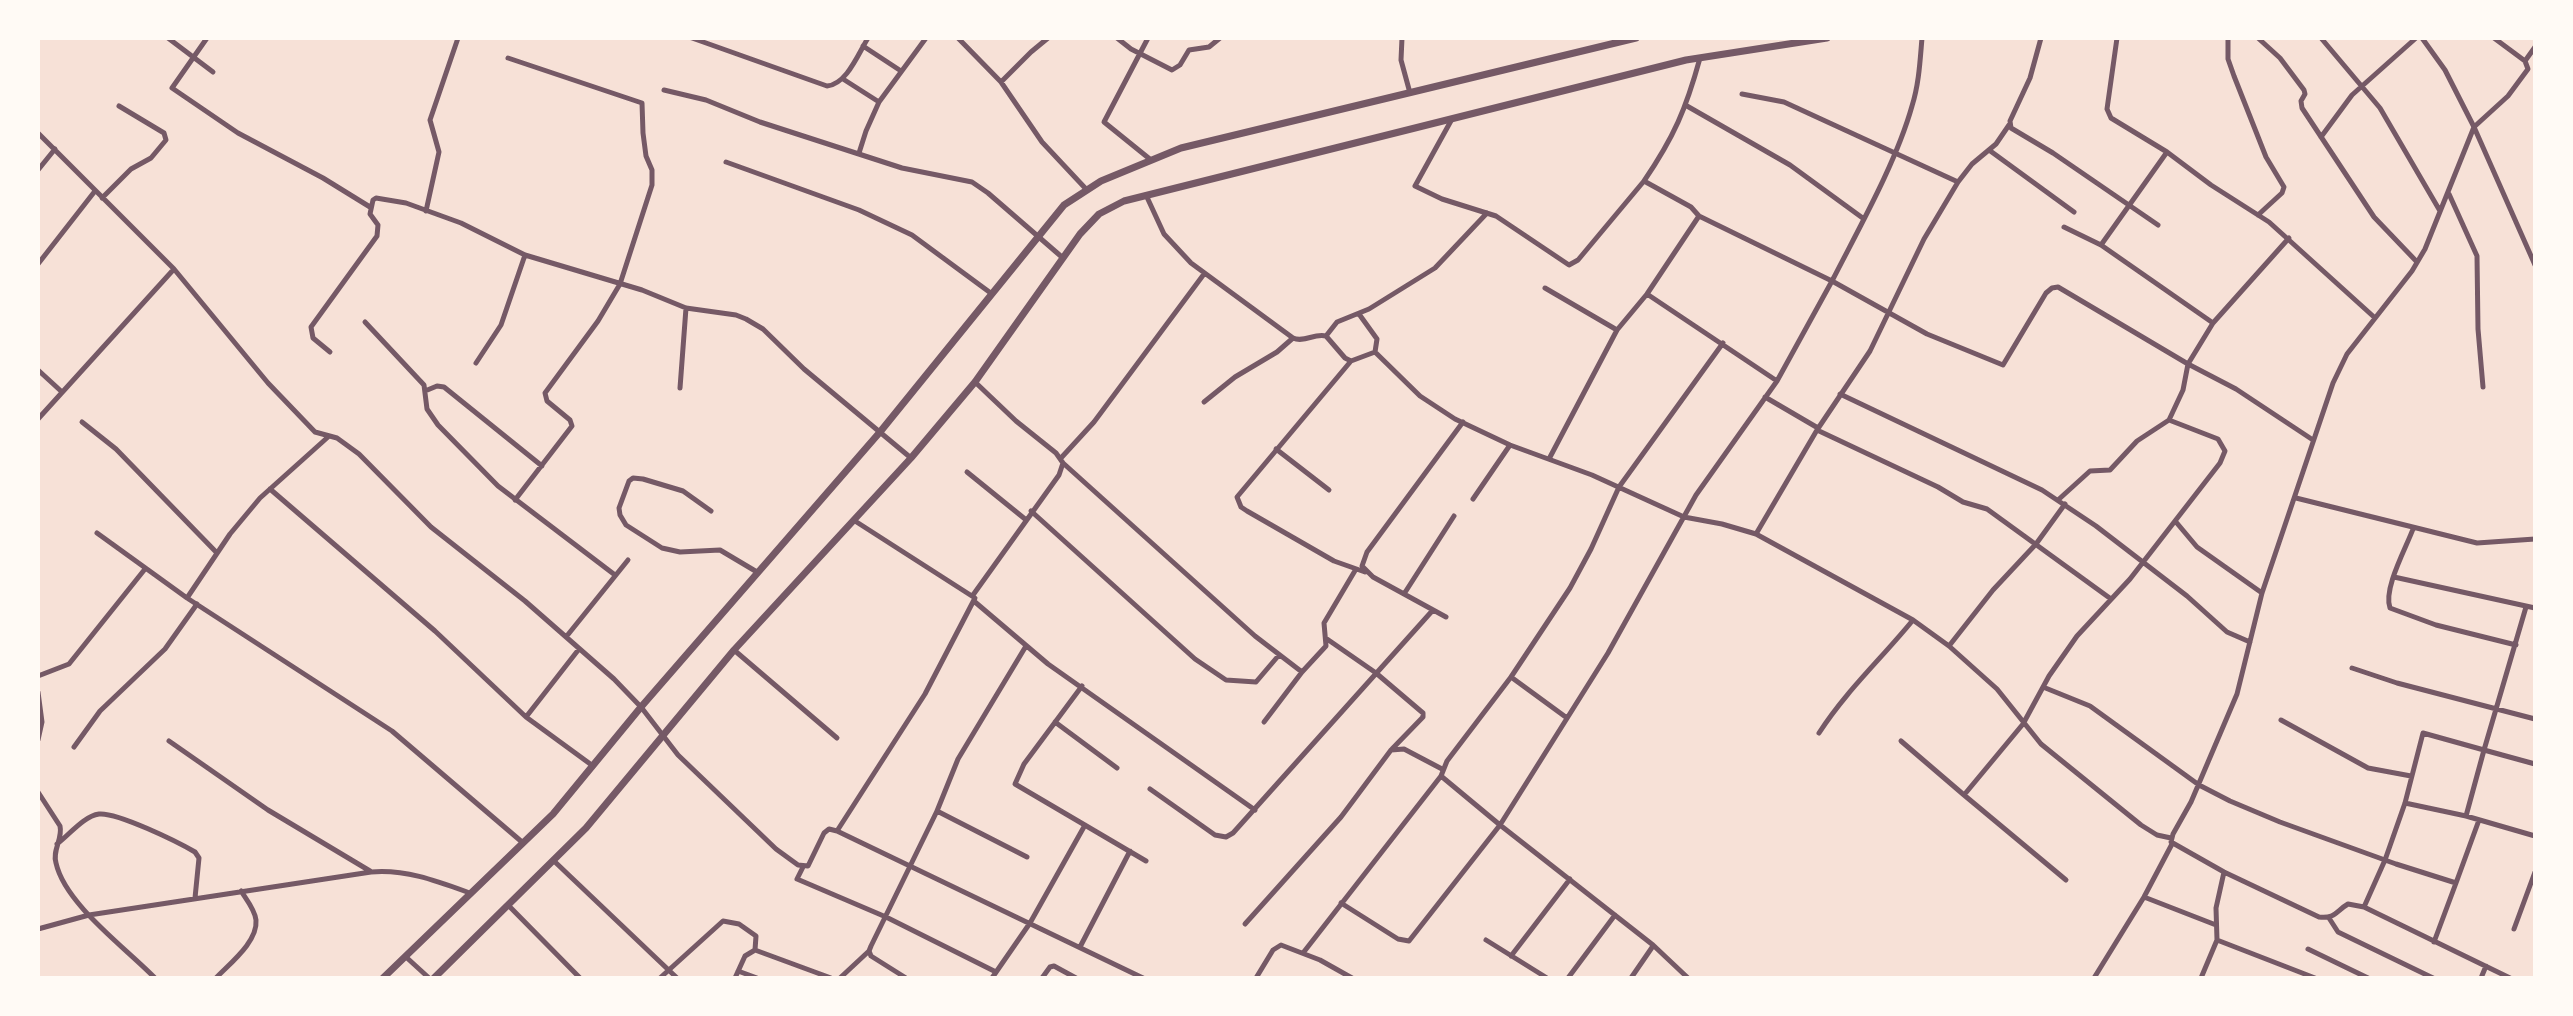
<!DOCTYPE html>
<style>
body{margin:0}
#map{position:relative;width:2573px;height:1016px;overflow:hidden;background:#f7e1d7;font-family:"Exo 2",sans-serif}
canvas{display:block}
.frame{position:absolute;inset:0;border:40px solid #fffaf5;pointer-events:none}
</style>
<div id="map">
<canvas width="2573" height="1016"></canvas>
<div class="frame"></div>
</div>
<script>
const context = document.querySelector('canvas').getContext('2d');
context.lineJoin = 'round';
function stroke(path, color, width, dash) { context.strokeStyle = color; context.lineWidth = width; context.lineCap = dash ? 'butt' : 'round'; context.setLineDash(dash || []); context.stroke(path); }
stroke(new Path2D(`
 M168 38 213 72
 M207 38 172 88 238 133 323 178 370 207
 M692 38 827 86C847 84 858 54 868 38
 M958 38 1001 82 1042 142 1086 189
 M1117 38 1131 49 1172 70 1180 65 1189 50 1209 47 1220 38
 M1148 38 1104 122 1151 160
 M1402 38 1401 60 1410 93
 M1922 38C1920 61 1919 84 1912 106 1896 163 1859 228 1832 281L1927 334 2003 365 2046 293 2052 288 2058 287 2188 364 2236 389 2313 440
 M2041 38 2030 78 2010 121 2011 128 2053 153 2158 225
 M2117 38 2107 109 2111 118 2167 152 2211 185 2269 222 2374 317
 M2228 38V59L2234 76 2266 157 2284 187 2282 193 2258 215
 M2258 38 2280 58 2304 90 2305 94 2301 101 2302 108 2374 217 2417 262
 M2321 38 2380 108 2440 211
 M2422 38 2445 70 2474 127 2425 249 2412 271 2347 354 2333 383 2262 593 2237 694 2191 802 2173 834 2171 842 2224 872 2319 917C2335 919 2336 911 2348 904L2364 907 2510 978
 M2494 38 2525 61 2528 69 2508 96 2474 127 2535 265
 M863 46 901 71
 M508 58 642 103 643 133 646 156 652 170V185L620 284 598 321 545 393 547 401 570 420 572 426 515 500
 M2525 61 2535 47
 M843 79 879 102 866 131 859 153
 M1001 82 1031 52 1048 38
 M664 90 706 100 760 122 902 168 972 182 988 193 1063 258
 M1742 94 1784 102 1958 182
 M879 102 926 38
 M1687 106 1790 165 1864 219
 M1452 119 1415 186 1442 199 1496 216 1569 265 1578 260 1644 181
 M2009 125 1996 144 1972 164 1958 182 1924 239 1870 351 1817 430 1756 534 1913 620 1949 646 1997 689 2041 744 2141 825 2157 835 2171 838
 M38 133 174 269 268 383 315 432 337 438 359 454 431 527 525 601 614 679 641 707 678 755 776 849 798 865 808 866 824 833 829 829 837 831 1143 978
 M2321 137 2352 95 2416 38
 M1989 150 2074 212
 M726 162 859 210 912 235 992 294
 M38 170 55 149
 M2449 194 2477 256 2478 329 2483 387
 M1146 195 1164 234 1191 263 1293 338C1304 343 1314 333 1326 336L1345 358 1351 361 1375 352 1420 396 1455 419 1510 445 1592 475 1684 517 1722 524 1756 534
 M102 198 131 169 151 158 166 140 164 133 119 106
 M426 211 439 152 430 120 458 38
 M1699 216 1691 207 1644 181C1674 137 1686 109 1700 58
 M2064 227 2101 245 2213 323
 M2101 245 2167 152
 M38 264 95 191
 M1545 288 1617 330 1647 294 1699 216 1832 281 1777 381 1696 495 1608 653 1500 825 1653 945 1688 978
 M1647 294 1777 381
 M1359 314 1377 339 1375 352
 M365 322 424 385 427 409 438 425 498 486 615 575
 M1326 336 1337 322 1369 309 1435 268 1487 213
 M330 352 313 338 311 327 377 236 378 225 370 214 373 200 376 198 406 203 461 223 525 255 642 290 686 308 736 315 746 319 763 329 804 369 911 458
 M1351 361 1237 497 1241 507 1247 511 1334 561 1365 572
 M476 363 501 325 525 255
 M38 370 62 392
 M680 388 686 308
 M425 391 437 386 444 387 542 466
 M1840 394 2042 490 2096 526 2187 596 2227 632 2250 642
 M1765 397 1818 428
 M1204 402 1235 377 1277 352 1293 338
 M38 419 174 269
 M82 422 116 449 217 553
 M1817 430 1938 487 1963 502 1987 509 2111 599
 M1276 449 1329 490
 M1061 458 1094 422 1204 274
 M1549 459 1617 330
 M1063 463 1255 636 1302 672
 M967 472 1025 519
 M270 489 435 631 526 717 593 766
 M2296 498 2477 543 2535 539
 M1473 499 1510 445
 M2058 500 2090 471 2110 470 2137 441 2169 420 2183 390 2188 364 2213 323 2289 238
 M711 511 683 491 643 479 633 478 629 481 619 508 620 515 626 525 662 548 680 552 720 550 757 572
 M1031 511 1195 659 1226 680 1256 682 1279 655
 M2176 522 2197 547 2262 593
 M2413 529C2406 548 2383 589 2390 608L2436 625 2516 645
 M97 533 187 598 392 731 522 842
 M2394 577 2535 608
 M1404 594 1454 516
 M973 595 1059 475 1063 463 1056 453 1016 421 975 382
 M187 598 230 534 260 498 328 437
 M975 602 1048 664 1255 810
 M2526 607 2484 750 2535 764
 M1446 617 1373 577 1362 566 1367 552 1463 422
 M566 637 628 560
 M1327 639 1376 673 1423 713V717L1392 749
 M1949 646 1993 590 2036 544 2065 504
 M734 650 837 738
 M2352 668 2397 683 2535 719
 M38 676 69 664 145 569
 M1082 686 1024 764 1015 784 1146 861
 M2043 687 2090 706 2199 785 2230 801 2280 822 2396 864 2456 883 2434 942
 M38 692 42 722 38 740
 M526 717 579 649
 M1567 718 1511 677 1570 588 1591 549 1619 487 1723 343
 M2281 720 2368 768 2411 776
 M1055 722 1117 768
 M1264 722 1302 672 1326 646 1324 623 1356 569
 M1819 733C1846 691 1882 658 1913 620
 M169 741 268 810 370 871
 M1901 741 1964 795 2023 724 2049 676 2077 636 2130 579 2220 463 2225 451 2218 439 2169 420
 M74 747 100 711 165 649 197 604
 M1150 789 1215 835 1226 837 1233 833 1433 610
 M38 792 60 826C63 839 52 850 56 863 65 904 126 948 155 978
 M1964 795 2066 880
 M2405 803 2466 816 2535 836
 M937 811 1027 857
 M837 831 925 694 975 598 855 521
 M57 844C69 835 84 816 99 814 117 812 178 842 195 852L199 858 195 898
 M554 861 677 978
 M803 867 797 879 886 917 996 972
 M2456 883 2479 820
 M2144 897 2216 925
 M1341 903 1398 939 1409 941 1500 825 1441 776 1447 761 1511 677
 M509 906 580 978
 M2364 907 2385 860 2405 803 2423 733 2484 750 2466 816
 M2329 918 2338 932 2433 978
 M1245 924 1341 817 1391 750 1404 749 1442 769
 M38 929 89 915 371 872C406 869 437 881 470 893
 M2514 929 2535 872
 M1486 940 1547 978
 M2217 940 2315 978
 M1080 947 1130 851
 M2308 949 2368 978
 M1303 953 1441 776
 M1511 956 1570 879
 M406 957 429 978
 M738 971 757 978
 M216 978C229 964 258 942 256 920 255 910 246 899 241 891
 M660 978 723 921 739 924 756 936 755 950
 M735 978 745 956 755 950 831 978
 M840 978 869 951
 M906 978 871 956 869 951 871 946 937 811 958 759 1026 646
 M992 978 1030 923 1085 825
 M1042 978 1050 967 1054 966 1076 978
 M1256 978 1273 950 1281 945 1320 960 1352 978
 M1568 978 1615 915
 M1631 978 1653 946
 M2094 978 2144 897 2172 844
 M2201 978 2217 940 2216 908 2224 872
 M2481 978 2486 966`), '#755966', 5);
stroke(new Path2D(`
 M383 978 553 814 641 707 880 432 1064 205 1101 181 1181 148 1636 38
 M434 978 586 828 734 650 911 458 975 382 1080 234 1099 214 1124 201 1686 60 1827 38`), '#755966', 7);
</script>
